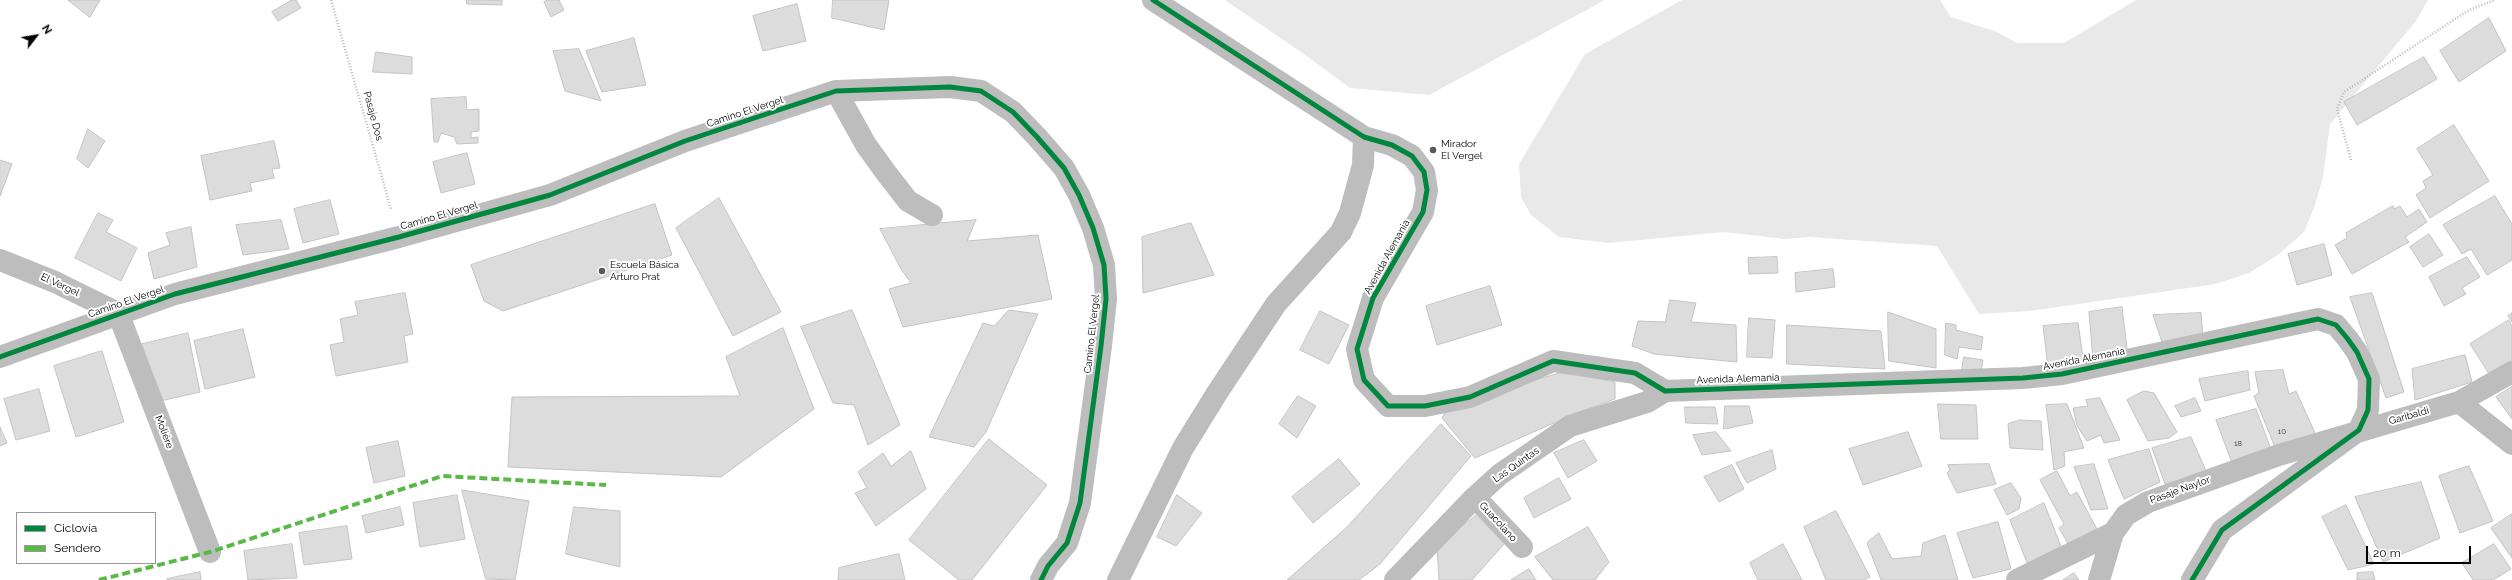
<!DOCTYPE html>
<meta charset="utf-8">
<style>
body{margin:0}
#map{position:relative;width:2512px;height:580px;overflow:hidden;background:#fff;font-family:Raleway,sans-serif}
canvas{display:block}
.legend{position:absolute;left:16px;top:512px;width:140px;height:52px;box-sizing:border-box;background:#fff;border:1px solid #999;margin:0;padding:5px 7px;list-style:none;font-size:12px;color:#000}
.legend li{display:flex;align-items:center;gap:8px;height:20px}
.legend b{width:20px;border:1px solid #999}
.north{position:absolute;left:16px;top:16px;width:40px;height:40px;-webkit-text-stroke:3px #fff;paint-order:stroke;rotate:59deg;font-size:11px;font-weight:700;line-height:16px;text-align:center;color:#000}
.north::after{content:'';display:block;margin:auto;width:14px;height:18px;background:#000;clip-path:polygon(50% 0,100% 100%,50% 72%,0 100%)}
.scale{position:absolute;left:2366px;top:546px;width:105px;height:18px;box-sizing:border-box;border:2px solid #000;border-top:0;padding-left:5px;font-size:12px;line-height:14px;white-space:nowrap;color:#000;-webkit-text-stroke:3px #fff;paint-order:stroke}
</style>
<div id="map">
<canvas width="2512" height="580"></canvas>
<ul class="legend">
<li><b style="height:5px;background:#00873e"></b>Ciclovía</li>
<li><b style="height:5px;background:#58b947"></b>Sendero</li>
</ul>
<div class="north">N</div>
<div class="scale">20 m</div>
</div>
<script>
const context = document.querySelector('canvas').getContext('2d');
context.lineJoin = 'round';
function fillPath(path, color) { context.fillStyle = color; context.fill(path, 'evenodd'); }
function stroke(path, color, width, dash) { context.strokeStyle = color; context.lineWidth = width; context.lineCap = dash ? 'butt' : 'round'; context.setLineDash(dash || []); context.stroke(path); }
function write(font, color, halo, rows, align = 'center') {
  context.font = font + ' Raleway,sans-serif'; context.lineWidth = 4; context.setLineDash([]); context.textBaseline = 'middle'; context.strokeStyle = halo; context.fillStyle = color; for (const [text, x, y, turn = 0] of rows) {
    context.save(); context.translate(x, y); context.rotate((+turn || 0) * Math.PI / 180); context.textAlign = isNaN(turn) ? turn : align; if (halo) context.strokeText(text, 0, 0); context.fillText(text, 0, 0); context.restore();
  }
}
fillPath(new Path2D(`
 M1225 0H1605L1429 95 1350 88 1308 57Z
 M1682 0H1940L1951 17 1997 32 2017 43H2064L2136 0H2428L2416 21 2330 124 2323 177 2315 205 2304 232 2278 255 2249 273 2216 284 2030 311 1979 314 1937 246 1809 237 1785 239 1724 232 1609 243 1559 237 1531 215 1521 197 1519 164 1585 54Z`), '#e9e9e9');
const building = new Path2D(`
 M68 0H100L90 17Z
 M292 0H296L301 8 278 21 272 12Z
 M467 0H502V5L467 4Z
 M548 0H559L564 10 551 17 544 2Z
 M833 0H889L884 30 832 18Z
 M797 4 806 41 763 51 753 16Z
 M2489 18 2506 51 2459 82 2440 51Z
 M634 38 646 85 602 92 586 51Z
 M579 49 601 101 565 91 553 51Z
 M376 52 412 57V74L373 72Z
 M2424 57 2437 79 2357 125 2344 102Z
 M466 97 467 110 479 109V131L471 132V138L478 137V143L457 144 454 137 441 133 438 142H434L431 99Z
 M2454 125 2489 181 2430 218 2416 195 2426 188 2423 181 2433 175 2417 149Z
 M88 129 105 141 88 168 77 159Z
 M274 141 280 168 272 169 274 178 250 183 252 191 210 200 201 156Z
 M467 153 475 184 441 193 433 162Z
 M0 160 12 164 0 196Z
 M2495 196 2512 224V260L2487 275 2471 249 2462 254 2443 225Z
 M719 198 781 312 733 336 676 228Z
 M330 200 339 234 303 243 294 209Z
 M655 204 672 255 503 311 484 301 471 265Z
 M2393 206 2394 209 2400 206 2407 217 2419 209 2427 222 2405 237 2409 242 2352 274 2335 245 2347 238 2346 233Z
 M98 213 113 220 106 232 137 248 121 281 75 258Z
 M281 220 289 249 243 255 236 225Z
 M976 220 967 241 1038 235 1052 299 903 327 889 289 911 283 901 269 880 229Z
 M1191 223 1214 275 1143 293 1142 237Z
 M191 227 197 267 154 279 148 253 170 245 166 233Z
 M2429 234 2443 255 2423 267 2410 247Z
 M2324 244 2332 275 2297 285 2288 254Z
 M1777 257 1778 273 1749 274 1748 258Z
 M2467 257 2480 277 2462 288 2466 294 2444 306 2429 277Z
 M1833 269 1835 287 1796 292 1795 273Z
 M1490 286 1502 325 1437 345 1426 306Z
 M405 293 413 334 404 336 408 362 336 376 330 345 344 342 340 319 358 315 355 302Z
 M2372 293 2404 392 2386 398 2350 297Z
 M1670 300 1696 303 1691 322 1736 325 1737 362 1654 354 1632 346 1638 321 1665 322Z
 M2122 307 2128 357 2093 360 2089 312Z
 M852 310 900 425 868 445 854 405 833 403 801 327Z
 M1009 310 1038 314 986 432 974 447 929 437 983 323 994 326Z
 M1320 311 1349 325 1329 364 1300 350Z
 M1888 312 1936 329V368L1889 361Z
 M2201 313 2203 338 2163 345 2153 315Z
 M2512 313V322L2508 316Z
 M1749 318 1775 320 1772 358 1747 357Z
 M2509 320 2512 326V364L2491 377 2470 344Z
 M1946 323 1956 325V330L1983 337 1981 350 1959 347 1957 359 1945 355Z
 M2078 323 2084 364 2048 367 2043 326Z
 M1787 325 1881 331 1885 369 1787 364Z
 M783 328 814 409 721 477 508 467 512 397 740 396 726 357Z
 M243 329 255 377 205 389 194 341Z
 M188 333 200 392 156 402 139 345Z
 M102 351 124 422 76 437 54 366Z
 M2465 355 2472 382 2415 400 2412 369Z
 M1964 357 1983 360 1981 372 1962 370Z
 M2283 370 2289 394 2296 391 2316 435 2277 452 2254 396 2259 393 2255 372Z
 M2248 371 2250 390 2205 401 2199 379Z
 M1564 372 1615 382V399L1574 414 1475 458 1442 418 1450 404Z
 M2512 387V419L2496 397Z
 M39 389 50 431 16 440 4 399Z
 M2144 391 2154 393 2177 432 2169 438 2148 441 2127 400Z
 M1298 396 1316 406 1297 438 1279 424Z
 M2100 398 2120 440 2104 443 2101 435 2087 441 2077 426 2073 408 2088 406 2086 400Z
 M2195 398 2201 411 2181 417 2175 406Z
 M1938 404 1976 405 1978 439H1941Z
 M2067 404 2084 448 2064 452 2065 466 2054 470 2046 405Z
 M1725 406H1749L1753 423 1724 429Z
 M1685 407H1715L1718 424 1686 423Z
 M2256 409 2271 449 2232 463 2216 420Z
 M2020 420 2041 421 2043 450 2010 448 2008 424Z
 M1441 424 1471 456 1380 564 1359 580H1287L1347 527Z
 M0 427 7 443 0 446Z
 M1716 432 1731 451 1702 455 1693 435Z
 M1908 432 1922 466 1863 485 1849 449Z
 M2191 437 2207 473 2165 484 2152 448Z
 M989 439 1047 485 972 580H959L909 540Z
 M1584 440 1597 461 1568 478 1554 453Z
 M398 441 405 476 374 483 366 448Z
 M2149 449 2160 482 2124 499 2108 460Z
 M1772 450 1776 469 1747 483 1736 463Z
 M911 451 926 489 876 526 855 493 867 488 858 472 883 453 891 466Z
 M1339 459 1360 484 1313 523 1292 497Z
 M1989 464 1996 484 1957 493 1947 473 1950 470 1948 465Z
 M2094 464 2108 509 2091 510 2074 467Z
 M1732 465 1744 489 1719 502 1704 477Z
 M2469 466 2493 521 2460 533 2439 476Z
 M2057 471 2070 496 2077 492 2098 531 2070 547 2059 528 2064 524 2040 480Z
 M1559 478 1571 499 1534 518 1524 498Z
 M2421 482 2440 538 2383 562 2355 497Z
 M2011 483 2021 498 2019 509 2007 515 1994 490Z
 M462 490 529 501 515 580 486 579Z
 M457 495 465 539 420 547 413 503Z
 M1177 495 1202 513 1176 546 1157 537Z
 M2044 503 2064 554 2028 565 2010 520Z
 M2346 505 2374 564 2348 570 2322 517Z
 M400 507 404 525 366 533 362 516Z
 M574 507 620 511V567L566 554Z
 M1836 511 1870 577 1864 580H1826L1804 527Z
 M1479 513 1505 543 1472 580H1439L1437 547Z
 M2512 514V558L2491 528Z
 M1998 522 2011 569 1973 578 1957 533Z
 M347 526 352 559 304 565 299 533Z
 M1588 527 1609 562 1595 580H1553L1535 557Z
 M1879 533 1892 559 1921 556 1923 543 1945 535 1958 580H1881L1867 543Z
 M292 544 297 578 248 580 244 551Z
 M1783 544 1802 580H1758L1750 563Z
 M2494 544 2511 569 2493 580H2473L2462 563Z
 M899 554 905 580H838L839 568Z
 M1529 569 1536 580H1511Z
 M200 572 201 580H167V579Z
 M2373 572 2375 580H2357V573Z
 M2074 573 2079 580H2063Z`);
fillPath(building, '#dcdcdc');
stroke(building, '#c4c4c4', 1);
stroke(new Path2D(`
 M331 0 391 209
 M2351 160 2337 109 2344 92 2469 10 2495 0`), '#b8b8b8', 2.5, [1, 2]);
stroke(new Path2D(`
 M1153 0 1364 137 1392 145 1412 156 1424 172 1427 190 1423 212 1373 298 1357 349 1364 380 1388 406H1425L1470 397 1553 361 1635 373 1665 391 2023 378 2062 374 2318 319 2336 325 2347 338 2357 352 2369 379 2368 410 2359 430 2222 530 2192 580
 M836 91 866 145 887 174 908 201 932 215
 M0 260 55 282 118 313
 M118 313 210 552
 M0 357 175 294 399 237 550 195 685 141 836 91 950 87 981 91 1013 112 1037 137 1064 168 1079 195 1093 228 1104 265 1106 299 1101 346 1080 503 1067 543 1048 566 1041 580
 M2459 402 2512 444
 M1475 497 1522 547
 M1118 580 1183 448 1217 393 1276 304 1341 232 1350 213 1363 165 1364 137
 M1395 580 1475 497 1499 475 1570 426 1647 402 1665 391
 M2017 580 2113 533 2126 515 2148 502 2279 455 2459 402 2512 372
 M2099 580 2113 533`), '#bdbdbd', 22);
stroke(new Path2D(`
 M99 580 210 552 442 476 606 485`), '#58b947', 4, [8, 4]);
stroke(new Path2D(`
 M1153 0 1364 137 1392 145 1412 156 1424 172 1427 190 1423 212 1373 298 1357 349 1364 380 1388 406H1425L1470 397 1553 361 1635 373 1665 391 2023 378 2062 374 2318 319 2336 325 2347 338 2357 352 2369 379 2368 410 2359 430 2222 530 2192 580
 M0 357 175 294 399 237 550 195 685 141 836 91 950 87 981 91 1013 112 1037 137 1064 168 1079 195 1093 228 1104 265 1106 299 1101 346 1080 503 1067 543 1048 566 1041 580`), '#00873e', 5);
for (const [x, y, r, color] of [
 [1433,150,4,"#595959"],
 [602,271,4,"#595959"]
]) { const dot = new Path2D(); dot.arc(x, y, r, 0, 2 * Math.PI); context.fillStyle = color; context.fill(dot); stroke(dot, '#fff', 1.5); }
write('8px', '#373737', null, [
 ["10",2282,432],
 ["18",2238,444]
]);
write('10px', '#000', '#fff', [
 ["Camino El Vergel",745,112,-18],
 ["Pasaje Dos",373,116,75],
 ["Camino El Vergel",439,216,-16],
 ["Avenida Alemania",1387,257,-61],
 ["El Vergel",60,285,25],
 ["Camino El Vergel",126,302,-19],
 ["Camino El Vergel",1092,334,-84],
 ["Avenida Alemania",2084,359,-11],
 ["Avenida Alemania",1738,379,-2],
 ["Garibaldi",2409,416,-16],
 ["Moliére",164,432,69],
 ["Las Quintas",1516,465,-35],
 ["Pasaje Naylor",2180,490,-20],
 ["Guacolano",1498,522,47]
]);
write('10px', '#000', '#fff', [
 ["Mirador",1441,144],
 ["El Vergel",1441,156],
 ["Escuela Básica",610,265],
 ["Arturo Prat",610,277]
], 'left');
</script>
